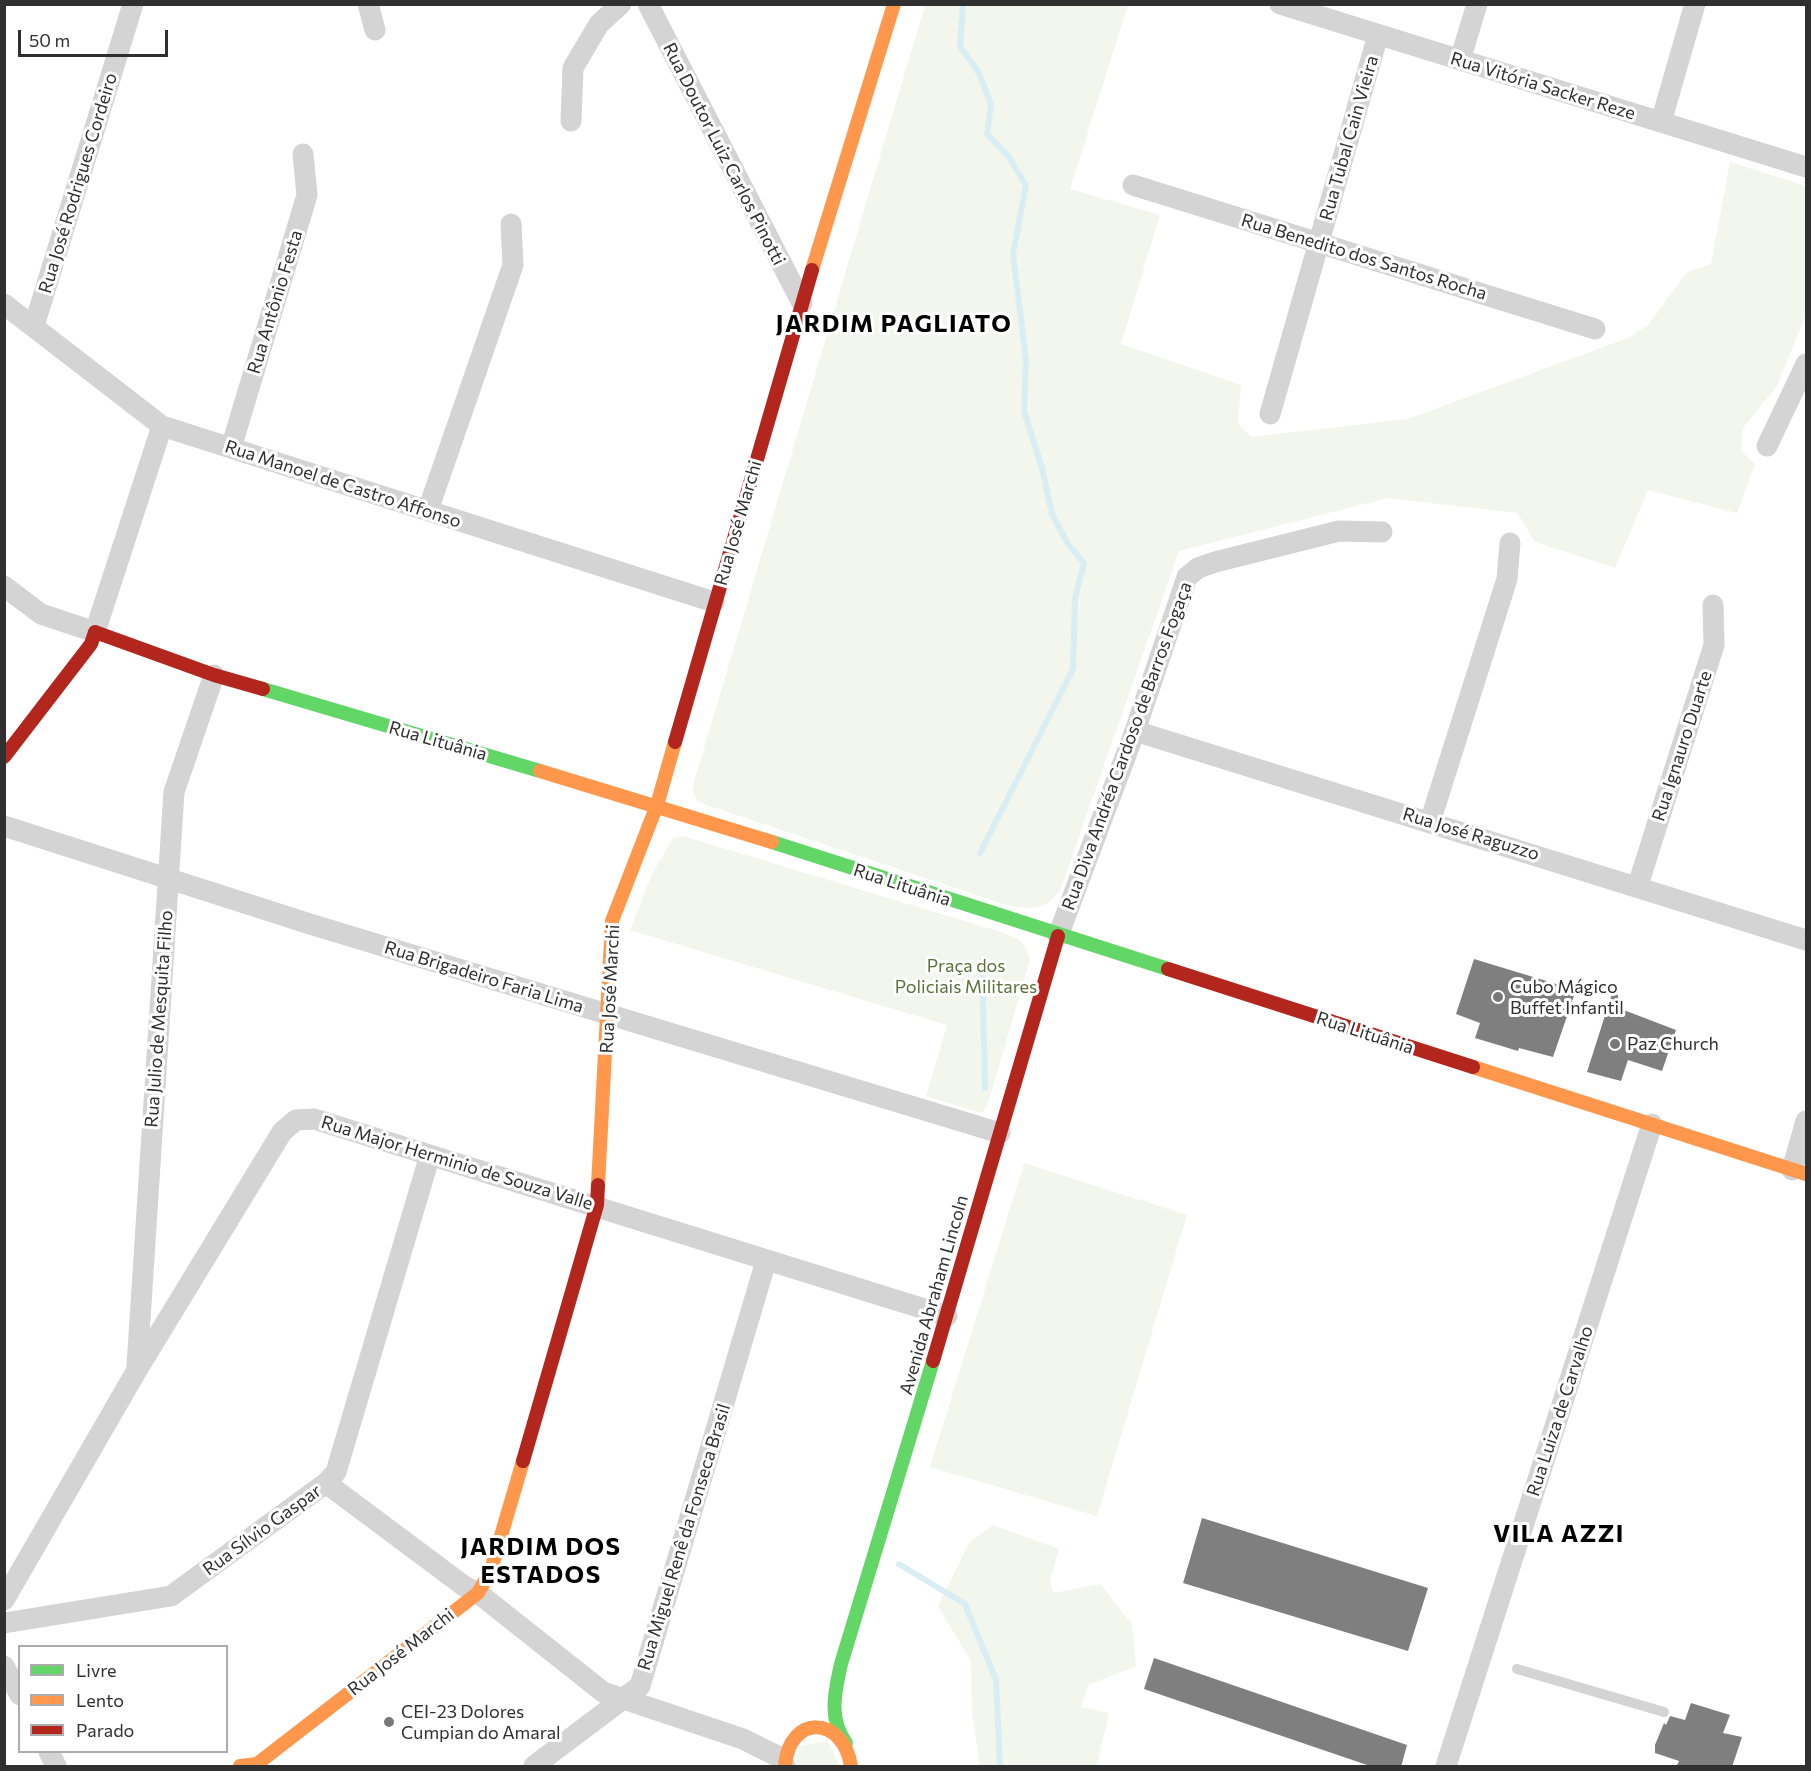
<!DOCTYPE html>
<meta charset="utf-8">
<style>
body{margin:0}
#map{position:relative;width:1811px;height:1771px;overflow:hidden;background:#fff;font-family:Commissioner,sans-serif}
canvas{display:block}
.frame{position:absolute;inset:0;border:6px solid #303030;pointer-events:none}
.legend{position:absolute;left:18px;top:1645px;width:210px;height:108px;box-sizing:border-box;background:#fff;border:2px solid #acacac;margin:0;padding:8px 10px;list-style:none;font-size:18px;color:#303030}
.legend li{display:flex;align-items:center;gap:12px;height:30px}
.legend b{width:30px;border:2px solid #acacac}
.scale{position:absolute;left:18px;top:30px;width:150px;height:27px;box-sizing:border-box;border:3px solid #303030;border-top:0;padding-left:8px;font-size:18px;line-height:21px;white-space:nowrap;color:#303030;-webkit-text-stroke:4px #fff;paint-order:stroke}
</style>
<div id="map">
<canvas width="1811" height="1771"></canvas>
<div class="frame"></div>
<ul class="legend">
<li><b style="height:8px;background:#63d668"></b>Livre</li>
<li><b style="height:8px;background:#ff974d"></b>Lento</li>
<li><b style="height:8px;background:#b3261e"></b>Parado</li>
</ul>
<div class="scale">50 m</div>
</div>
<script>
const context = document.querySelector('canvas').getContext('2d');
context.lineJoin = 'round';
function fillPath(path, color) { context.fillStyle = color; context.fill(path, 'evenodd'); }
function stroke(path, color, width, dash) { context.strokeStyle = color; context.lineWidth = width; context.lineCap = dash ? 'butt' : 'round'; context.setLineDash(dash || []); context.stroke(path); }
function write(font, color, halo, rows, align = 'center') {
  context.font = font + ' Commissioner,sans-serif'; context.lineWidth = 6; context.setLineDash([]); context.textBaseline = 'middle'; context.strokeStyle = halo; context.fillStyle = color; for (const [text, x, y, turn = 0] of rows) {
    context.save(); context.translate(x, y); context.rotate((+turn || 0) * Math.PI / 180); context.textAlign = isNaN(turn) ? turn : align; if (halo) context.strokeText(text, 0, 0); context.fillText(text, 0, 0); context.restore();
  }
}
fillPath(new Path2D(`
 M925 5H1128L1070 189 1160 215 1121 344 1241 385 1238 424 1251 437 1408 419 1628 338 1648 325 1687 272 1711 264 1730 162 1806 186V314L1777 386 1743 428 1741 451 1755 464 1737 513 1648 490 1615 568 1535 542 1517 513 1388 498 1179 551 1060 891C1042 912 1033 909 1007 905L698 802 693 792 694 782Z
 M683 836 1001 932C1017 938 1027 942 1030 960L987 1107 981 1113 926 1096 947 1025 630 930 652 874 673 838Z
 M1024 1163 1187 1215 1097 1516 930 1467Z
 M993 1525 1059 1549 1050 1581 1053 1593 1100 1584 1132 1624 1136 1666 1088 1685 1081 1707 1109 1713 1097 1766H980L972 1712 971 1661 938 1606 969 1543Z
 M827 1741 840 1766H795L800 1746Z`), '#f3f6ec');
stroke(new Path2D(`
 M963 4 960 46 979 73 991 104 987 134 1008 156 1026 185 1013 254 1026 360 1024 411 1042 468 1052 514 1068 544 1084 563 1075 598 1073 669 980 853
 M982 960 985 1088
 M899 1564 965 1604 996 1680 1000 1766`), '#d8eef4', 6);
fillPath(new Path2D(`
 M1474 959 1576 990 1553 1057 1519 1048 1518 1051 1475 1038 1480 1023 1456 1014Z
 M1615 984 1621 1009 1676 1030 1662 1071 1628 1060 1621 1081 1587 1072Z
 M1202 1518 1428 1588 1408 1651 1183 1583Z
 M1154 1658 1407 1745 1401 1767H1373L1144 1689Z
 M1691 1703 1730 1715 1723 1733 1742 1737 1732 1767H1676L1679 1761 1655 1753V1745L1664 1723 1666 1725 1670 1716 1685 1720Z`), '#7f7f7f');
stroke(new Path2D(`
 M1517 1669 1664 1712`), '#d4d4d4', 10);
stroke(new Path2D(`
 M368 4 375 30
 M648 4 802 303
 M1280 4 1806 167
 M1460 60 1477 4
 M571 121 573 68 599 24 621 4
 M1661 122 1695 4
 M1133 185 1595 329
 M4 304 162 426 714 602
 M34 326 133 4
 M1270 414 1378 35
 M1767 446 1806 364
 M231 448 307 195 303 154
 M428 510 513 265 511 224
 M4 586 41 614 95 632 162 426
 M1135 731 1806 940
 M1430 822 1507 579 1510 543
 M4 826 310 924 1000 1133
 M1638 885 1714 645 1713 605
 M1058 936 1135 731 1187 577 1198 568 1215 562 1339 531 1382 532
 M1792 1170 1806 1121
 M137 1366 174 792 214 675
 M326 1483 464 1586 478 1593 603 1692 743 1739 777 1756 785 1766
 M4 1600 137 1370 282 1132 296 1120 314 1119 947 1316
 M4 1623 171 1596 326 1483 336 1472 430 1155
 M4 1666 20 1695
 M49 1752 56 1766
 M534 1766 640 1686 766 1261
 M1446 1766 1652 1124`), '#d4d4d4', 21);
stroke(new Path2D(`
 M263 689 540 771
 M772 842 1168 969
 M846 1743C828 1718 835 1692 841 1664L933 1361`), '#63d668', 14);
stroke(new Path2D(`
 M812 270 894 4
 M540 771 772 842
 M1473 1067 1806 1174
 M598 1185 612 921 657 805 675 742
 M240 1766 257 1764 478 1593 491 1570 523 1461
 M785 1766C789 1714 843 1715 851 1766`), '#ff974d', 14);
stroke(new Path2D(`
 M675 742 812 270
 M4 757 91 644 95 632 214 675 263 689
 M1168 969 1473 1067
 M933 1361 1058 936
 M523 1461 597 1205 598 1185`), '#b3261e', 14);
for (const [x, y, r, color] of [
 [1498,997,6,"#787878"],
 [1615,1044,6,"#787878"],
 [389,1722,6,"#787878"]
]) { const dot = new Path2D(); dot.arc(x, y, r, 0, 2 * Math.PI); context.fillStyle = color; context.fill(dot); stroke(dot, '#fff', 2); }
write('18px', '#303030', '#fff', [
 ["Rua Vitória Sacker Reze",1543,86,17],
 ["Rua Tubal Cain Vieira",1349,138,-74],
 ["Rua Doutor Luiz Carlos Pinotti",724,154,63],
 ["Rua José Rodrigues Cordeiro",78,183,-73],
 ["Rua Benedito dos Santos Rocha",1364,257,17],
 ["Rua Antônio Festa",275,302,-73],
 ["Rua Manoel de Castro Affonso",343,484,18],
 ["Rua José Marchi",738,523,-74],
 ["Rua Lituânia",438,741,16],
 ["Rua Diva Andréa Cardoso de Barros Fogaça",1127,746,-70],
 ["Rua Ignauro Duarte",1682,746,-72],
 ["Rua José Raguzzo",1471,834,17],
 ["Rua Lituânia",902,885,18],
 ["Rua Brigadeiro Faria Lima",484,977,17],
 ["Rua José Marchi",610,989,-87],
 ["Rua Julio de Mesquita Filho",159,1019,-86],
 ["Rua Lituânia",1365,1033,18],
 ["Rua Major Herminio de Souza Valle",457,1163,17],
 ["Avenida Abraham Lincoln",934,1295,-74],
 ["Rua Luiza de Carvalho",1560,1411,-72],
 ["Rua Sílvio Gaspar",262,1530,-36],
 ["Rua Miguel Renê da Fonseca Brasil",684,1537,-73],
 ["Rua José Marchi",401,1652,-38]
]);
write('18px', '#5c7039', '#fff', [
 ["Praça dos",966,966],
 ["Policiais Militares",966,987]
]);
write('18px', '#303030', '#fff', [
 ["Cubo Mágico",1510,987],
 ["Buffet Infantil",1510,1008],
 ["Paz Church",1627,1044],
 ["CEI-23 Dolores",401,1712],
 ["Cumpian do Amaral",401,1733]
], 'left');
context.letterSpacing = '1.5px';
write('bold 24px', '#000', '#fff', [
 ["JARDIM PAGLIATO",894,324],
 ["VILA AZZI",1559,1534],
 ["JARDIM DOS",541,1547],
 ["ESTADOS",541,1575]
]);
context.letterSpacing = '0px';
</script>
